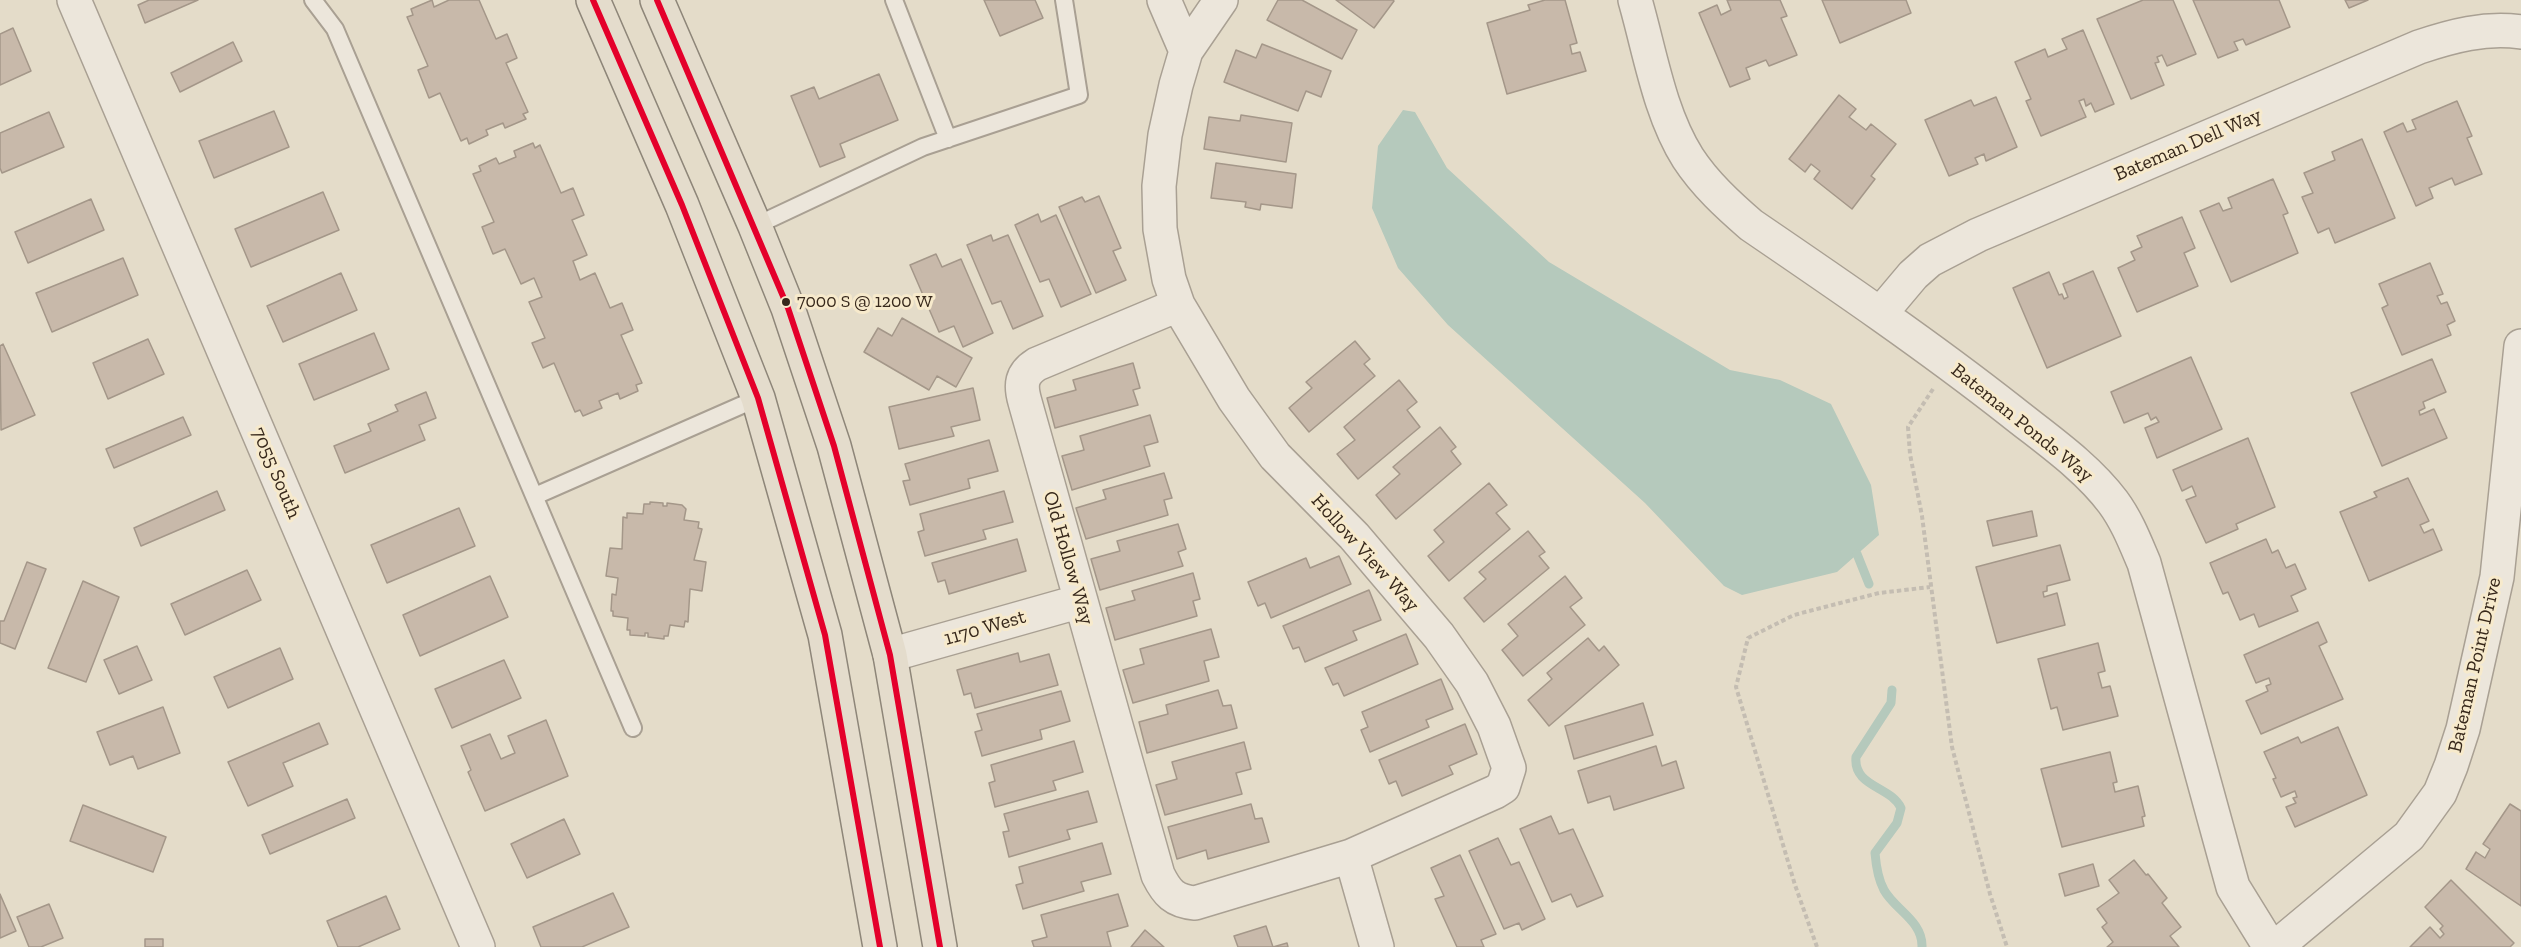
<!DOCTYPE html>
<style>
body{margin:0}
canvas{display:block;background:#e4dcc9}
</style>
<canvas width="2521" height="947"></canvas>
<script>
const context = document.querySelector('canvas').getContext('2d');
context.lineJoin = 'round';
function fillPath(path, color) { context.fillStyle = color; context.fill(path, 'evenodd'); }
function stroke(path, color, width, dash) { context.strokeStyle = color; context.lineWidth = width; context.lineCap = dash ? 'butt' : 'round'; context.setLineDash(dash || []); context.stroke(path); }
function write(font, color, halo, rows, align = 'center') {
  context.font = font + ' "Zilla Slab",serif'; context.lineWidth = 6; context.setLineDash([]); context.textBaseline = 'middle'; context.strokeStyle = halo; context.fillStyle = color; for (const [text, x, y, turn = 0] of rows) {
    context.save(); context.translate(x, y); context.rotate((+turn || 0) * Math.PI / 180); context.textAlign = isNaN(turn) ? turn : align; if (halo) context.strokeText(text, 0, 0); context.fillText(text, 0, 0); context.restore();
  }
}
fillPath(new Path2D(`
 M1403 110 1415 112 1447 168 1549 262 1730 370 1780 380 1831 404 1871 485 1879 535 1837 572 1742 595 1724 586 1645 503 1448 325 1398 268 1372 208 1378 146Z`), '#b5c9bc');
stroke(new Path2D(`
 M1857 554 1869 584
 M1892 690 1891 703 1856 757C1853 787 1891 786 1901 808L1897 823 1875 853C1876 865 1878 879 1884 890 1895 910 1923 921 1922 947`), '#b5c9bc', 9);
const building = new Path2D(`
 M149 0H198L145 23 138 5Z
 M432 0 434 7 449 0H479L496 39 507 34 517 58 506 63 528 112 523 114 526 119 505 128 503 123 486 130 488 135 469 144 467 138 461 141 440 93 429 98 418 70 428 66 407 17 413 15 411 9Z
 M984 0H1035L1043 18 1000 36Z
 M1278 0H1302L1357 30 1342 59 1267 20Z
 M1336 0H1393L1394 1 1374 28Z
 M1545 0H1565L1577 43 1570 45 1572 54 1580 52 1586 71 1507 94 1487 23 1530 10 1528 5Z
 M1727 0H1780L1787 16 1781 18 1797 55 1769 66 1766 60 1746 68 1750 79 1730 87 1699 13 1717 5 1721 15 1731 10Z
 M1822 0H1906L1911 13 1840 43Z
 M2143 0H2173L2196 54 2167 66 2162 55 2157 57 2159 62 2155 63 2164 85 2131 99 2097 19Z
 M2193 0H2279L2290 27 2246 45 2243 39 2234 42 2238 50 2218 58Z
 M2345 0H2368L2349 8Z
 M13 28 31 71 0 85V34Z
 M2083 30 2114 104 2095 112 2091 103 2086 106 2084 99 2079 101 2086 117 2041 136 2026 101 2031 99 2015 62 2045 49 2048 57 2067 49 2062 39Z
 M233 42 242 61 180 92 171 73Z
 M1262 44 1331 71 1321 97 1306 91 1298 111 1224 82 1236 50 1256 58Z
 M879 74 898 120 840 144 845 157 820 167 791 96 814 87 819 99Z
 M1839 95 1856 109 1849 117 1866 130 1871 124 1896 144 1871 176 1875 179 1852 209 1814 179 1820 171 1811 164 1805 172 1789 159Z
 M1996 97 2017 147 1986 161 1984 154 1975 158 1978 164 1949 176 1925 120 1971 100 1974 106Z
 M2457 101 2472 136 2467 138 2482 174 2455 185 2452 178 2429 188 2433 198 2416 206 2384 132 2403 123 2407 132 2416 129 2412 120Z
 M274 111 289 147 214 178 199 141Z
 M49 112 64 147 2 173 0 168V133Z
 M1241 115 1292 123 1286 162 1204 149 1209 117 1240 121Z
 M2362 139 2395 218 2335 243 2329 228 2318 233 2302 197 2313 193 2304 173 2335 160 2332 152Z
 M533 143 535 148 540 145 561 193 573 188 584 215 572 220 587 255 573 261 580 280 595 273 610 308 622 303 633 330 621 335 642 383 636 385 638 391 620 399 618 393 599 401 602 408 583 416 580 410 575 412 554 363 543 368 532 343 545 338 529 302 542 297 534 278 521 284 505 249 493 254 482 227 494 222 473 174 481 171 479 166 496 158 499 164 516 157 514 151Z
 M1216 163 1296 174 1292 208 1261 204 1260 210 1245 207 1246 202 1211 198Z
 M2273 179 2288 213 2283 215 2298 253 2231 282 2200 211 2219 203 2223 211 2232 208 2228 198Z
 M323 192 339 230 251 267 235 229Z
 M1099 196 1121 248 1113 251 1126 280 1096 293 1059 207 1082 197 1085 202Z
 M91 199 104 230 28 263 15 232Z
 M1038 214 1041 222 1056 215 1091 294 1061 307 1049 279 1040 282 1015 225Z
 M2182 217 2195 248 2184 253 2198 286 2137 312 2118 268 2135 260 2131 252 2142 247 2137 236Z
 M991 235 993 241 1008 235 1043 316 1013 329 1001 301 992 304 967 245Z
 M936 254 942 267 961 259 993 333 963 347 954 326 939 332 910 265Z
 M123 258 138 295 52 332 36 293Z
 M2430 263 2443 294 2437 296 2441 304 2447 302 2455 321 2447 325 2451 335 2402 355 2382 308 2388 305 2379 284Z
 M2093 271 2121 336 2047 368 2013 288 2049 272 2059 295 2062 294 2064 299 2068 297 2063 284Z
 M341 273 357 310 283 342 267 306Z
 M902 318 972 358 956 387 937 376 929 390 864 352 878 328 892 336Z
 M374 333 389 369 314 400 299 364Z
 M148 339 164 374 108 399 93 363Z
 M1355 341 1370 359 1364 364 1375 376 1309 432 1289 408 1312 388 1306 382Z
 M3 344 35 415 1 430 0 346Z
 M2191 357 2222 429 2157 458 2145 428 2159 422 2156 417 2151 420 2148 413 2124 423 2111 392Z
 M2432 359 2446 392 2423 402 2425 408 2419 411 2420 415 2434 409 2447 438 2382 466 2351 393Z
 M1133 363 1140 388 1133 390 1138 405 1055 428 1047 398 1076 390 1073 380Z
 M1399 380 1417 402 1407 410 1420 427 1358 479 1337 454 1355 440 1344 427Z
 M973 388 980 420 951 427 954 436 899 449 889 407Z
 M426 392 436 418 419 425 425 440 345 473 334 446 371 431 368 424 398 411 395 405Z
 M1150 415 1158 442 1144 446 1150 466 1072 490 1062 456 1084 450 1080 436Z
 M183 417 191 435 114 468 106 449Z
 M1440 427 1456 447 1451 451 1461 464 1396 519 1376 495 1400 474 1393 467Z
 M2248 438 2275 507 2236 524 2238 529 2206 543 2186 500 2196 496 2192 486 2182 491 2173 470Z
 M989 440 998 471 968 479 970 488 910 505 903 481 910 480 905 464Z
 M1164 473 1172 498 1164 500 1168 515 1086 539 1076 508 1106 499 1103 490Z
 M2408 478 2429 521 2420 525 2424 533 2433 529 2442 550 2369 581 2340 512 2377 497 2374 492Z
 M1489 483 1507 505 1496 513 1510 529 1449 581 1428 556 1444 542 1434 530Z
 M217 491 225 510 141 546 134 528Z
 M1004 491 1013 522 983 530 986 539 925 556 918 532 924 530 920 514Z
 M650 502 663 503V506H667V503L682 505 686 509 684 520 699 522 698 528 702 529 694 560 706 562 702 591 690 589 688 622 685 621 684 627 670 625 668 636H664V639L648 637V633H645V636L630 635V630H627L628 618 613 616V611H611L612 594 616 595 618 578 606 576 610 548 622 549 623 517 627 518V513L643 514 644 504H650Z
 M459 508 475 546 387 583 371 545Z
 M2032 511 2037 536 1993 546 1987 521Z
 M1178 524 1186 549 1178 552 1183 566 1100 590 1091 559 1120 551 1117 541Z
 M1528 531 1545 552 1539 556 1549 568 1484 622 1464 598 1486 579 1479 572Z
 M1017 539 1026 571 949 594 945 580 938 582 932 563Z
 M2266 539 2272 553 2278 550 2286 568 2295 564 2306 589 2291 596 2298 611 2259 627 2254 614 2240 620 2228 592 2223 594 2210 563Z
 M2060 545 2070 580 2047 586V591L2043 592 2044 597 2057 593 2065 625 1997 643 1976 567Z
 M1339 556 1351 584 1271 618 1265 603 1258 606 1248 582 1306 558 1310 568Z
 M27 562 46 569 15 649 0 643V621H4Z
 M247 570 261 600 185 635 171 604Z
 M1193 573 1200 599 1193 601 1197 616 1115 640 1106 608 1135 600 1132 591Z
 M490 576 508 617 420 656 403 615Z
 M1565 576 1582 598 1570 607 1585 625 1523 676 1502 650 1518 636 1508 624Z
 M83 581 119 597 86 682 48 668Z
 M1369 590 1381 620 1353 631 1357 640 1305 662 1299 647 1293 649 1283 626Z
 M2318 622 2327 642 2319 646 2343 699 2261 734 2246 701 2268 691 2266 686 2271 684 2269 678 2256 683 2244 655Z
 M1211 629 1219 657 1204 661 1209 681 1133 703 1123 670 1144 664 1140 649Z
 M1406 634 1418 664 1344 696 1338 683 1333 685 1325 668Z
 M1588 638 1599 651 1604 646 1619 665 1549 726 1528 700 1552 679 1547 673Z
 M2098 643 2105 671 2098 673 2102 688 2110 686 2118 716 2063 730 2057 707 2051 709 2038 659Z
 M137 646 152 680 119 694 104 660Z
 M280 648 293 679 228 708 214 677Z
 M1018 653 1020 662 1049 654 1058 685 975 708 971 693 964 695 957 670Z
 M504 660 521 698 452 728 435 689Z
 M1441 679 1453 709 1426 720 1429 727 1370 752 1361 730 1368 727 1362 712Z
 M1218 690 1223 706 1231 705 1237 728 1147 753 1139 722 1168 714 1166 705Z
 M1061 691 1070 721 1040 730 1042 739 982 756 975 732 982 730 977 714Z
 M1643 703 1653 735 1574 759 1565 726Z
 M163 707 180 753 138 769 133 756 110 765 97 732Z
 M546 720 568 776 485 811 468 772 471 770 461 746 490 734 501 759 515 753 508 736Z
 M319 723 328 744 283 763 293 786 248 806 228 762Z
 M1465 724 1477 754 1449 766 1453 774 1402 796 1396 781 1389 784 1379 760Z
 M2338 727 2367 795 2295 827 2286 807 2296 803 2293 798 2297 797 2295 791 2281 797 2273 779 2276 778 2264 752 2298 737 2301 743Z
 M1074 741 1083 772 1053 781 1056 790 995 807 989 783 995 781 991 765Z
 M1244 742 1251 769 1236 773 1242 794 1165 815 1156 785 1177 779 1172 762Z
 M1656 746 1662 766 1676 761 1684 788 1614 810 1610 796 1588 803 1578 771Z
 M2110 752 2117 782 2113 783 2115 792 2138 786 2145 816 2142 817 2144 826 2062 847 2041 769Z
 M1088 791 1097 822 1067 830 1070 839 1009 857 1003 832 1009 831 1004 814Z
 M347 799 355 818 270 854 262 835Z
 M1251 804 1255 819 1262 818 1269 842 1208 859 1206 850 1177 859 1168 827Z
 M2510 804 2521 811V906L2466 869 2476 852 2485 858 2490 849 2483 844Z
 M83 805 166 837 153 872 70 841Z
 M1551 816 1559 834 1573 829 1603 896 1577 907 1571 894 1552 902 1520 829Z
 M564 819 580 854 527 878 511 844Z
 M1498 838 1511 865 1519 862 1545 919 1522 930 1519 923 1504 929 1469 851Z
 M1102 843 1111 874 1081 882 1084 891 1023 909 1016 885 1023 883 1019 867Z
 M1460 855 1496 934 1481 940 1484 947H1457L1435 899 1444 896 1431 868Z
 M2134 860 2146 875 2148 874 2167 898 2162 903 2181 927 2170 936 2179 947H2107L2113 942 2102 927 2107 923 2097 909 2119 893 2109 880Z
 M2093 864 2099 886 2065 896 2059 874Z
 M2451 880 2514 943 2510 947H2410L2430 927 2440 938 2444 934 2440 929 2443 926 2425 907Z
 M613 893 629 927 582 947H541L533 927Z
 M0 894 16 931 0 938Z
 M1118 894 1128 926 1107 932 1111 947H1034L1032 941 1047 937 1041 915Z
 M386 896 400 929 358 947H338L327 921Z
 M49 904 63 938 41 947H29L17 917Z
 M1266 926 1273 947 1287 943 1288 947H1238L1234 936Z
 M1145 930 1164 947H1131Z
 M145 939H163V947H145Z`);
fillPath(building, '#c8b9aa');
stroke(building, '#a49789', 1.5);
const lane = new Path2D(`
 M313 0 335 29 633 728
 M894 0 948 139
 M755 226 923 147 1079 95 1064 0
 M535 496 758 398`);
const street = new Path2D(`
 M74 0 478 947
 M1164 0 1186 51
 M1635 0C1650 52 1659 112 1688 158 1705 184 1728 205 1751 225 1839 285 1927 345 2011 411 2046 439 2086 466 2113 502 2127 521 2135 542 2144 563L2233 887 2270 947
 M1178 305 1037 364C1021 374 1020 385 1025 402L1158 875C1167 893 1174 901 1195 903L1351 856 1495 792 1503 787 1509 768 1494 726 1472 683 1439 636 1354 536 1275 456 1234 399 1178 305 1169 279 1160 229 1159 186 1165 135 1176 85 1186 51 1221 0
 M1881 313 1913 275 1930 260 1978 235 2419 47C2452 36 2485 27 2521 32
 M890 655 1081 601
 M1351 856 1377 947
 M2276 947 2409 836 2440 793 2451 766 2463 729 2497 577 2521 346`);
const primary = new Path2D(`
 M593 0 682 205 758 398 825 635 880 947
 M657 0 755 226 788 308 834 446 890 655 940 947`);
stroke(lane, '#a9a093', 20);
stroke(street, '#a9a093', 36);
stroke(primary, '#8e8679', 36);
stroke(new Path2D(`
 M1933 389 1908 427 1910 454 1922 516 1952 747 1990 894 2007 947
 M1817 947 1795 885 1736 687 1748 638 1794 615 1879 593 1930 587`), '#c4bdb2', 4, [4.5, 3]);
stroke(lane, '#ece6db', 16);
stroke(street, '#ece6db', 33);
stroke(primary, '#e4dccc', 33);
stroke(new Path2D(`
 M593 0 682 205 758 398 825 635 880 947
 M657 0 788 308 834 446 890 655 940 947`), '#e4002b', 6);
for (const [x, y, r, color] of [
 [786,302,5,"#37281b"]
]) { const dot = new Path2D(); dot.arc(x, y, r, 0, 2 * Math.PI); context.fillStyle = color; context.fill(dot); stroke(dot, '#f7eacc', 2); }
write('18px', '#37281b', '#f7eacc', [
 ["7000 S @ 1200 W",797,302]
], 'left');
write('20px', '#37281b', '#f7eacc', [
 ["Bateman Dell Way",2188,145,-23],
 ["Bateman Ponds Way",2022,423,39],
 ["7055 South",276,473,67],
 ["Hollow View Way",1365,553,48],
 ["Old Hollow Way",1068,558,74],
 ["1170 West",985,628,-16],
 ["Bateman Point Drive",2475,665,-77]
]);
</script>
